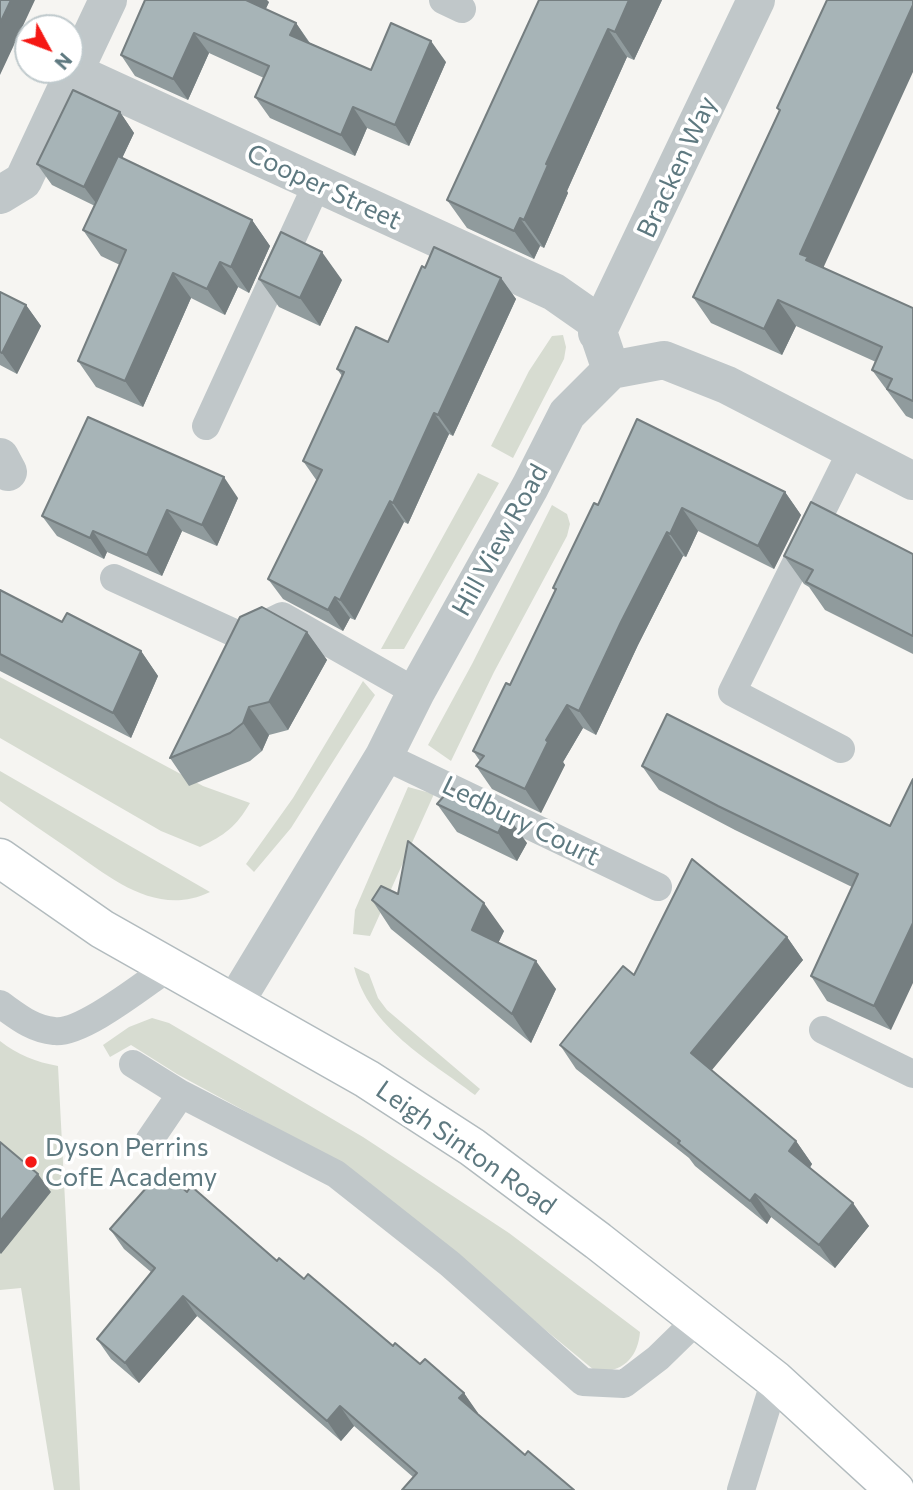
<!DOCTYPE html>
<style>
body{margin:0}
#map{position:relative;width:913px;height:1490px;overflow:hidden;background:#f6f5f2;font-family:Commissioner,sans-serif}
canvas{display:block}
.north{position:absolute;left:14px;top:14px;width:70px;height:70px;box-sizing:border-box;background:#fff;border:2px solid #bfc9cc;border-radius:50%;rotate:131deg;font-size:19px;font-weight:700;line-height:28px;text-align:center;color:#5e7980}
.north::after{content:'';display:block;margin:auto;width:24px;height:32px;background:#f51814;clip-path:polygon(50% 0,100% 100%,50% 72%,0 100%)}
</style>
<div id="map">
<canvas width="913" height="1490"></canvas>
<div class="north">N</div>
</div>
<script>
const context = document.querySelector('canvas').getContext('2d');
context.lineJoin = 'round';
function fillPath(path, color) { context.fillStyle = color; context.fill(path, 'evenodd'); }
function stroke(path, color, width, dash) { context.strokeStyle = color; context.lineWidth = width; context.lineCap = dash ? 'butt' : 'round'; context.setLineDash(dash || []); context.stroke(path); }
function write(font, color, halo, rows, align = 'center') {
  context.font = font + ' Commissioner,sans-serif'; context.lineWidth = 7; context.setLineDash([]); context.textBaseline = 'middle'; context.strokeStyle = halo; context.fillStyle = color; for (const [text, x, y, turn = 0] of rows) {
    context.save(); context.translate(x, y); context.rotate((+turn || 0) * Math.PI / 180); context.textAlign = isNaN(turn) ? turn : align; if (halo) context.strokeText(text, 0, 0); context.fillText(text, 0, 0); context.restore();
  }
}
fillPath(new Path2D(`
 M563 335 566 347 564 359 513 458 491 446 529 371 552 336Z
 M478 473 499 483 404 649H381Z
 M552 505 567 514 570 524 567 536 494 672 451 761 428 745 472 664Z
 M0 677 203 786 250 803C236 827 225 835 200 847L161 831 0 738Z
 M363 681 375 695 291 828 254 872 246 864 293 798Z
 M0 771 210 892C158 917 113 880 72 851 48 835 24 818 0 801Z
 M408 787 434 794 370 936 353 934 355 910Z
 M354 967 369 974 378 998 387 1010 480 1089 475 1095C428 1059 369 1028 354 967Z
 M152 1018 169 1023 363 1137 509 1233 640 1332C638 1358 621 1375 594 1370L360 1177 265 1122 177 1074 131 1045 110 1057 103 1045 129 1027Z
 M0 1041C18 1055 36 1062 58 1066L80 1490H54L21 1288 0 1290Z`), '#d7dcd1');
const secondary = new Path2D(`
 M0 858 102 929 367 1079 472 1147 598 1241 775 1380 895 1490`);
stroke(secondary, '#b2bbbe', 41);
stroke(new Path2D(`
 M443 0 462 9
 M206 426 317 184
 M114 578 241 636 282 616 416 692
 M841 749 732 692 852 450
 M384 756 658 887
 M0 1004C17 1016 32 1029 54 1031 81 1035 144 984 168 968
 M823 1030 913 1074
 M133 1064 181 1094 336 1174 450 1264 583 1382 624 1384 658 1358 698 1319
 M149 1141 181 1094
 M741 1490 775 1380`), '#c0c7c9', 28);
stroke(new Path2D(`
 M108 0 74 72 554 292 594 320 611 370
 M0 195 23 181 74 72
 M597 333 756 0
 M0 457 8 472
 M234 1004 384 756 416 692 530 487 567 414 611 370 664 360 727 385 913 481`), '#c0c7c9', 38);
stroke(secondary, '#fff', 38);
fillPath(new Path2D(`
 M539 0H662L634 60 627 57 567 191 568 193 544 248 540 246 534 259 467 228 447 200Z
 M827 0 824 268 913 308V419L906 416 872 370 876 362 796 326 782 355 711 323 693 297 779 111 777 108Z
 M269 2 265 10 296 23 310 43 371 70 446 62 409 146 367 128 355 156 270 118 255 97 264 78 209 53 188 100 135 76 121 55Z
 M120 112 134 133 122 158 252 220 270 246 249 293 238 287 225 315 191 298 143 407 96 387 78 361 120 265 101 256 83 230 95 206 52 185 37 164Z
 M425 268 501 278 516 299 453 436 449 434 408 524 404 522 355 620 350 618 343 631 283 599 268 579 317 481 303 461 342 376 337 369 388 342Z
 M259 279 342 280 320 326 279 307Z
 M0 292 26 305 41 326 17 374 0 365Z
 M785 492 801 515 774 569 698 531 686 557 683 556 638 645 596 735 583 728 563 762 565 765 541 813 492 789 476 766 480 761 473 751 510 685 555 590 553 588 598 505Z
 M238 498 217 546 182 531 162 576 107 552 104 559 57 536 42 516Z
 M913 554V654L825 610 809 587 804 584 784 556Z
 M0 590 62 622 141 651 158 676 131 738 0 671Z
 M307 632 327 660 288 730 269 735 262 751 250 761 189 786 170 758Z
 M642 766 890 826 891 1030 827 1001 811 976 852 887 735 830 659 790Z
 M437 804 527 843 517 861 457 832Z
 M398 894 504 931 498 943 556 989 531 1043 391 929 372 900Z
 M787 937 803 960 711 1070 796 1141 812 1164 810 1168 869 1226 835 1268 771 1217 767 1224 695 1166 689 1158 576 1069 560 1045 634 975Z
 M187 1192 277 1261 304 1279 393 1346 464 1393 477 1413 525 1455 574 1490 413 1477 354 1426 341 1441 197 1316 139 1383 111 1359 97 1339 151 1272 124 1249 110 1229Z`), '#909b9d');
fillPath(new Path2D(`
 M11 0H35L0 75V23Z
 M246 0H267L269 2 260 22Z
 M629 0H662L634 60 615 32Z
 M913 5V72L820 275 800 254Z
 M296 23 310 44 290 35Z
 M608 29 627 57 567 191 568 193 544 248 524 220 546 164Z
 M194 33 209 53 188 100 173 79Z
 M431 41 446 62 409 146 395 125Z
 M353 107 367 128 355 156 341 135Z
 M120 112 134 133 99 207 84 187Z
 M520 218 540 246 534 259 514 231Z
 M252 220 270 246 249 293 231 267Z
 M322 252 342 280 320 326 300 298Z
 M220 262 238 287 225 315 207 289Z
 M173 273 191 298 143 407 125 381Z
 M501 278 516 299 453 436 438 415Z
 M778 300 796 326 782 355 764 329Z
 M26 305 41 326 17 374 2 353Z
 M434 413 449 434 408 524 393 503Z
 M224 477 238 498 217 546 202 525Z
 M785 492 801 515 774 569 758 546Z
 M390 501 404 522 355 620 340 600Z
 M682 508 698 531 686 557 670 534Z
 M167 510 182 531 162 576 147 555Z
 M93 531 107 552 104 559 90 538Z
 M667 532 683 556 638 645 596 735 579 711 621 622Z
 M335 597 350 618 343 631 328 610Z
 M307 632 327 660 288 730 269 702Z
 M141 651 158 676 131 738 113 713Z
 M567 705 583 728 563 762 565 765 541 813 525 789 546 740Z
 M249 707 269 735 262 751 243 723Z
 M507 815 527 843 517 861 498 833Z
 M484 903 504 931 491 958 472 930Z
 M913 923V983L891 1030 874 1006Z
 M787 937 803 960 707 1076 691 1053Z
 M536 961 556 989 531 1043 512 1014Z
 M796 1141 812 1164 805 1174 789 1151Z
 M38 1174 51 1192 1 1254 0 1253V1221Z
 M755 1194 771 1217 767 1224 750 1201Z
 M853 1203 869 1226 835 1268 819 1245Z
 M183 1296 197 1316 139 1383 125 1363Z
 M464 1393 478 1413 473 1418 459 1398Z
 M340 1406 354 1426 341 1441 327 1421Z`), '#757e80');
const building = new Path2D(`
 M0 0H11L0 23Z
 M145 0H246L296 23 290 35 371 70 391 23 431 41 395 125 353 107 341 135 255 97 269 66 194 33 173 79 121 55Z
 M539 0H629L615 32 608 29 546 164 548 165 524 220 520 218 514 231 447 200Z
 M827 0H913V5L800 254 808 257 806 260 913 308V401L887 389 892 379 872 370 882 347 778 300 764 329 693 297 780 110 777 108Z
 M73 90 120 112 84 187 37 164Z
 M118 156 252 220 231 267 220 262 207 289 173 273 125 381 78 361 126 250 83 230Z
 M281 232 322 252 300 298 259 279Z
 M434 247 501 278 438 415 434 413 393 503 390 501 340 600 335 597 328 610 268 579 322 470 303 461 344 372 337 369 356 327 388 342 422 266 425 268Z
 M0 292 26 305 2 353 0 352Z
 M88 417 224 477 202 525 167 510 147 555 93 531 90 538 42 516Z
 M637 419 785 492 758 546 682 508 670 534 667 532 621 622 579 711 567 705 546 740 548 742 525 789 476 766 484 756 473 751 506 683 510 685 556 589 553 588 594 503 598 505Z
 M811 502 913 554V636L806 582 813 570 784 556Z
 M0 590 62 622 67 613 141 651 113 713 0 654Z
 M262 607 307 632 269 702 249 707 243 723 230 733 170 758 240 617Z
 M667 714 890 826 913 779V923L874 1006 811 976 858 874 718 806 642 766Z
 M451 788 507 815 498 833 437 804Z
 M408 841 484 903 472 930 536 961 512 1014 372 900 381 886 398 894Z
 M692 859 787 937 691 1053 796 1141 789 1151 853 1203 819 1245 755 1194 750 1201 678 1143 680 1141 560 1045 623 966 634 975Z
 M0 1142 38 1174 0 1221Z
 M162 1170 187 1192 191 1186 277 1261 279 1258 304 1279 308 1274 393 1346 395 1343 420 1364 425 1359 464 1393 459 1398 525 1455 528 1451 574 1490H402L417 1473 340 1406 327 1421 183 1296 125 1363 97 1339 155 1268 110 1229Z`);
fillPath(building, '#a7b4b7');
stroke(building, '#757e80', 2);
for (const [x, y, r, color] of [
 [31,1162,7,"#f51814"]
]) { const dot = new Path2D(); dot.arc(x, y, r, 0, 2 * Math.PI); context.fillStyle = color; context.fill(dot); stroke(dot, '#fff', 2.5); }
write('26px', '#5e7980', '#fff', [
 ["Bracken Way",677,167,-65],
 ["Cooper Street",324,187,25],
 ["Hill View Road",500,540,-61],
 ["Ledbury Court",521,821,26],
 ["Leigh Sinton Road",466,1148,35]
]);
write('26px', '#5e7980', '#fff', [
 ["Dyson Perrins",45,1147],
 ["CofE Academy",45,1177]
], 'left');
</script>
